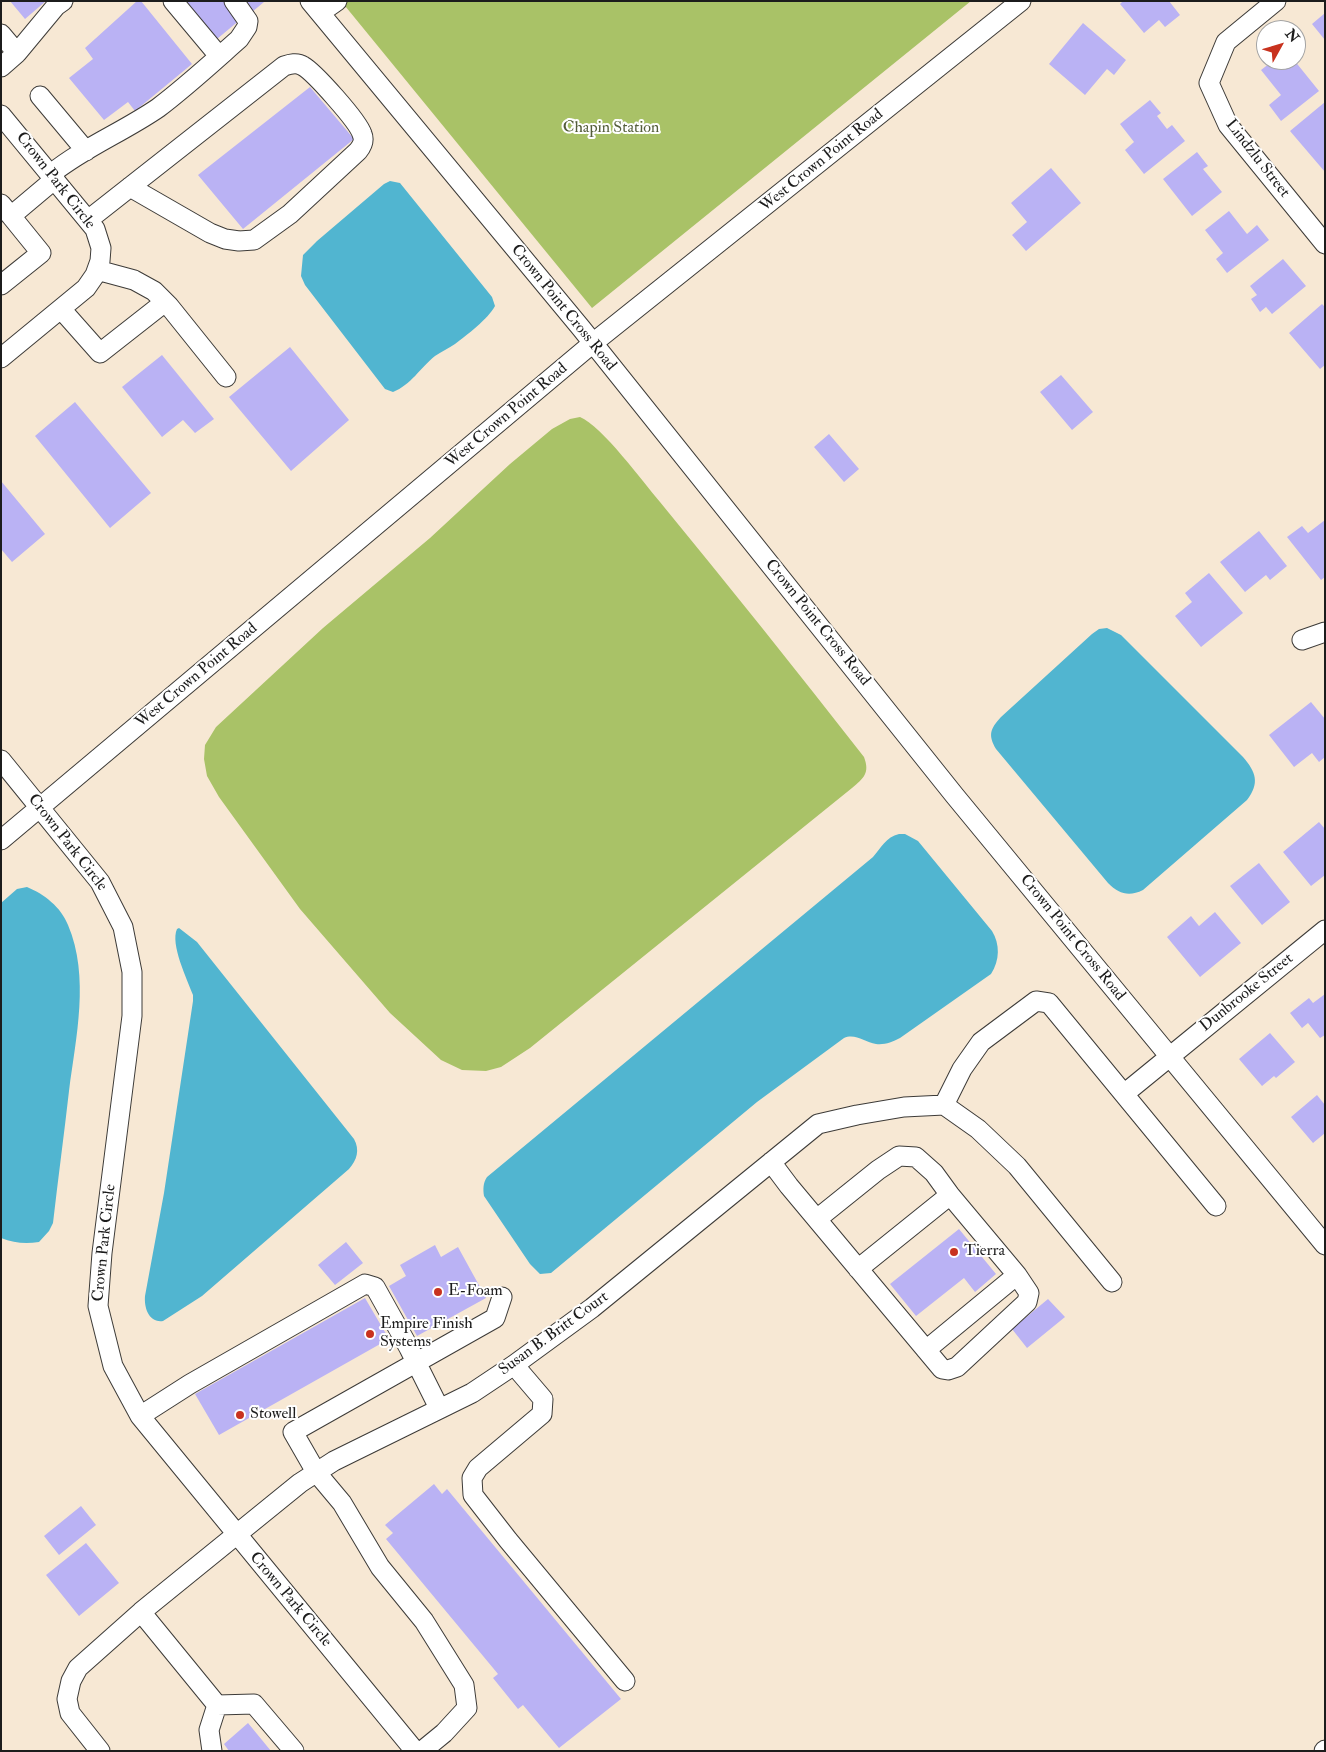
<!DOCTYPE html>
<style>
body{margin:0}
#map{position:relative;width:1326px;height:1752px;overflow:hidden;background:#f7e8d4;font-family:"IM FELL Double Pica",serif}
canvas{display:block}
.frame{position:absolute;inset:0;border:2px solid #1c1c1c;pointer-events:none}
.north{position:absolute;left:1256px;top:20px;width:50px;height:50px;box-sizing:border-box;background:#fff;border:1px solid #a4a4a4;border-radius:50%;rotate:51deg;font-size:14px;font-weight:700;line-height:20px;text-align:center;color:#1c1c1c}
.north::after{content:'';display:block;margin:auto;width:18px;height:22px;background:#c8321e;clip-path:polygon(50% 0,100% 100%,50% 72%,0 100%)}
</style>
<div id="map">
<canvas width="1326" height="1752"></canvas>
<div class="frame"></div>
<div class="north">N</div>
</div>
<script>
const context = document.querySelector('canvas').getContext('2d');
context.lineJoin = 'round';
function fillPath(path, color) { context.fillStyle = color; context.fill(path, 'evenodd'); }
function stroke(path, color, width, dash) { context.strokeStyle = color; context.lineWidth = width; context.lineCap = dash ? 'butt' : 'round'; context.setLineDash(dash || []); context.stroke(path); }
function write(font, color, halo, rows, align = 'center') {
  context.font = font + ' "IM FELL Double Pica",serif'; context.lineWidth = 4; context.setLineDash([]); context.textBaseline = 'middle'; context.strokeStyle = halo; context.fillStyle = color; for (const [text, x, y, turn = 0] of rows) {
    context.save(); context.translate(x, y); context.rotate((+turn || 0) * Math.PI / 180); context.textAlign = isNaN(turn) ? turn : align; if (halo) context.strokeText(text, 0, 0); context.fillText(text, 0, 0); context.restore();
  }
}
fillPath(new Path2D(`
 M341 1H971L592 308Z
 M580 417C602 426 643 482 660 502 729 586 797 671 864 757 870 773 864 778 852 788L530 1048 501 1067 486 1071 462 1070 441 1060 390 1013 300 909 219 797 207 776 204 759 205 745 216 727 323 628 430 538 510 464 552 429 570 419Z`), '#a9c267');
fillPath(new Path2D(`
 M390 181 400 183 492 297 495 306C488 319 467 335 455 344 449 348 441 352 435 356 420 368 411 385 393 392L385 389 305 285 301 276 303 255 317 241 384 184Z
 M1107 628 1121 635 1243 757C1256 772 1260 783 1247 800L1143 890C1129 897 1119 894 1108 883L996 749C988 735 990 729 1001 717L1092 634 1099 629Z
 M899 834H905L918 841 992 931C1000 944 1000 960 991 974L900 1038C892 1042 885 1045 876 1044 865 1042 855 1033 844 1038L757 1102 551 1273 540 1274 530 1264 484 1196C483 1189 483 1183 487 1177L873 857C881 848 886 837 899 834Z
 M27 887C44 894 61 907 68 925 90 977 76 1037 69 1091 64 1135 58 1179 53 1223L49 1231 39 1242C25 1244 14 1243 1 1238V903L17 889Z
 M179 928 197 942 354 1139C360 1150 357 1160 349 1169L202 1296 163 1321C149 1323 144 1308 145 1296L164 1193 193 1001V995C187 979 170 944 177 929Z`), '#51b5d0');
fillPath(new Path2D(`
 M10 1H46L25 19Z
 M137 1H141L192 64 135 111 128 102 104 120 69 78 93 59 85 48Z
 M186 1H226L241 19 217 39Z
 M243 1H263L264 2 252 12Z
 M1123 1H1169L1180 15 1165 27 1159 20 1144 33 1120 4Z
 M1325 13V40L1312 24Z
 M1083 23 1126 60 1114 75 1107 69 1085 95 1049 64Z
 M1274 60H1294L1319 91 1281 121 1269 105 1281 95 1261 70Z
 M310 87 354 139 243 229 198 175Z
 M1150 100 1161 113 1157 116 1167 129 1172 125 1185 141 1144 174 1125 150 1134 142 1120 124Z
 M1325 102V172L1290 131Z
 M1197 152 1208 166 1203 169 1222 192 1192 216 1163 179Z
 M1051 168 1081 203 1026 251 1012 235 1027 222 1011 203Z
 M1229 211 1247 234 1257 225 1269 240 1227 273 1216 259 1223 253 1205 230Z
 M1283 259 1306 286 1272 314 1266 307 1260 312 1251 299 1257 295 1250 286Z
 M1322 304 1325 307V365L1320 369 1289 333Z
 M290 347 349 420 291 471 229 397Z
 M162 355 214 419 195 433 183 420 162 437 122 387Z
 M1061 375 1093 412 1072 430 1040 392Z
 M75 402 151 493 110 528 35 436Z
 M829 434 859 469 844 482 814 447Z
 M1 481 45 534 12 562 1 549Z
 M1325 520V577L1321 580 1287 537 1302 526 1308 533Z
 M1259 531 1287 566 1270 580 1266 575 1245 592 1220 562Z
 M1209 573 1243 613 1201 647 1175 616 1192 602 1185 593Z
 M1311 702 1325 719V757L1319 762 1312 753 1294 767 1269 735Z
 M1319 822 1325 829V875L1311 886 1283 852Z
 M1259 863 1290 902 1262 925 1230 886Z
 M1215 912 1241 943 1200 977 1167 937 1191 916 1199 926Z
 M1325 994V1035L1320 1038 1308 1023 1302 1028 1290 1013 1309 998 1313 1003Z
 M1270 1033 1295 1062 1276 1078 1274 1076 1262 1086 1239 1059Z
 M1317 1095 1325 1105V1133L1313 1143 1291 1117Z
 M959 1229 996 1274 975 1292 964 1278 916 1316 890 1284Z
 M346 1242 363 1263 335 1285 318 1265Z
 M435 1245 441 1257 458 1247 486 1298 417 1336 389 1286 406 1276 400 1265Z
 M365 1298 389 1339 219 1435 195 1394Z
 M1048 1299 1065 1317 1027 1348 1012 1329Z
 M434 1484 442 1494 447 1489 621 1699 559 1748 523 1705 518 1709 493 1678 498 1674 386 1539 393 1533 385 1525Z
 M81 1506 96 1525 59 1555 44 1536Z
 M86 1543 119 1583 79 1616 46 1575Z
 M248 1723 271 1751H229L224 1744Z`), '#bab2f4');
const minor = new Path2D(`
 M173 1 219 56
 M310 1 581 328 955 796 1325 1245
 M1276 1 1226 42 1209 83 1228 125 1325 244
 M320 13 337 1
 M1 34 17 53 1 67
 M17 53 56 6 63 1
 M40 96 86 151
 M1 115 95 229 101 248 100 261 95 275 86 288 1 358
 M51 174C83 148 123 132 158 108 186 87 213 62 239 39L247 27 248 21 234 1
 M1 204 11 216 55 179
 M88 220 284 66C290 64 297 62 303 66 314 72 358 121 362 134 365 141 362 146 358 151L290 214 254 240 239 241 225 239 210 233 130 187
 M97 270 134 280 154 291 169 306 226 377
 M1 285 41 253 11 216
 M61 309 100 353 165 302
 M1302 640 1325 632
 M1 760 100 882 123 927 132 972V1016L102 1253 98 1306 113 1366 140 1416 415 1751
 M1 840 593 343 1021 1
 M1124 1094 1325 930
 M944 1105 962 1069 981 1042 1036 1001 1049 1003 1216 1206
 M771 1162 789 1186 942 1369 948 1370 957 1367 1027 1302 1029 1293 1017 1275 950 1195 934 1173 916 1157 899 1156 878 1170 817 1219
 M858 1269 950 1195
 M926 1350 1017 1275
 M514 1365 543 1399 542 1414 478 1468 472 1478 473 1495 508 1540 625 1681
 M140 1416 190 1384 365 1284 375 1287 409 1348 439 1408
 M141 1612 217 1705 209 1730 212 1751
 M217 1705 254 1704 294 1751
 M100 1751 70 1713 67 1699 71 1681 78 1668 141 1612 300 1483 334 1461 472 1393 514 1365 592 1308 818 1124 857 1115 904 1107 944 1105 978 1129 1017 1166 1112 1282
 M422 1751 444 1733 467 1708 464 1685 424 1621 380 1567 342 1503 316 1472 293 1432 495 1318 502 1297
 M1324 1751 1325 1750`);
stroke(minor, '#3d3b38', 21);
stroke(minor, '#fff', 19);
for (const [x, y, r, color] of [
 [954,1252,5,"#c8321e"],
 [438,1292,5,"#c8321e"],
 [370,1334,5,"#c8321e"],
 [240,1415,5,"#c8321e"]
]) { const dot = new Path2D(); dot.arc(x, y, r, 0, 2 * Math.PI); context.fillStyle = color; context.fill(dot); stroke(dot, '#fff', 2); }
write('16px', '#545e3a', '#fff', [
 ["Chapin Station",611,129]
]);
write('16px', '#1c1c1c', '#fff', [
 ["Lindzlu Street",1257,159,52],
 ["West Crown Point Road",822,161,-39],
 ["Crown Park Circle",55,181,52],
 ["Crown Point Cross Road",563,308,51],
 ["West Crown Point Road",507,416,-40],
 ["Crown Point Cross Road",817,623,51],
 ["West Crown Point Road",197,676,-40],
 ["Crown Park Circle",67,843,52],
 ["Crown Point Cross Road",1072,938,51],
 ["Dunbrooke Street",1247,993,-39],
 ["Crown Park Circle",105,1243,-84],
 ["Susan B. Britt Court",554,1334,-36],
 ["Crown Park Circle",290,1600,50]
]);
write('16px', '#1c1c1c', '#fff', [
 ["Tierra",964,1252],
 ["E-Foam",448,1292],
 ["Empire Finish",380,1325],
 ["Systems",380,1343],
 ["Stowell",250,1415]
], 'left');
</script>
